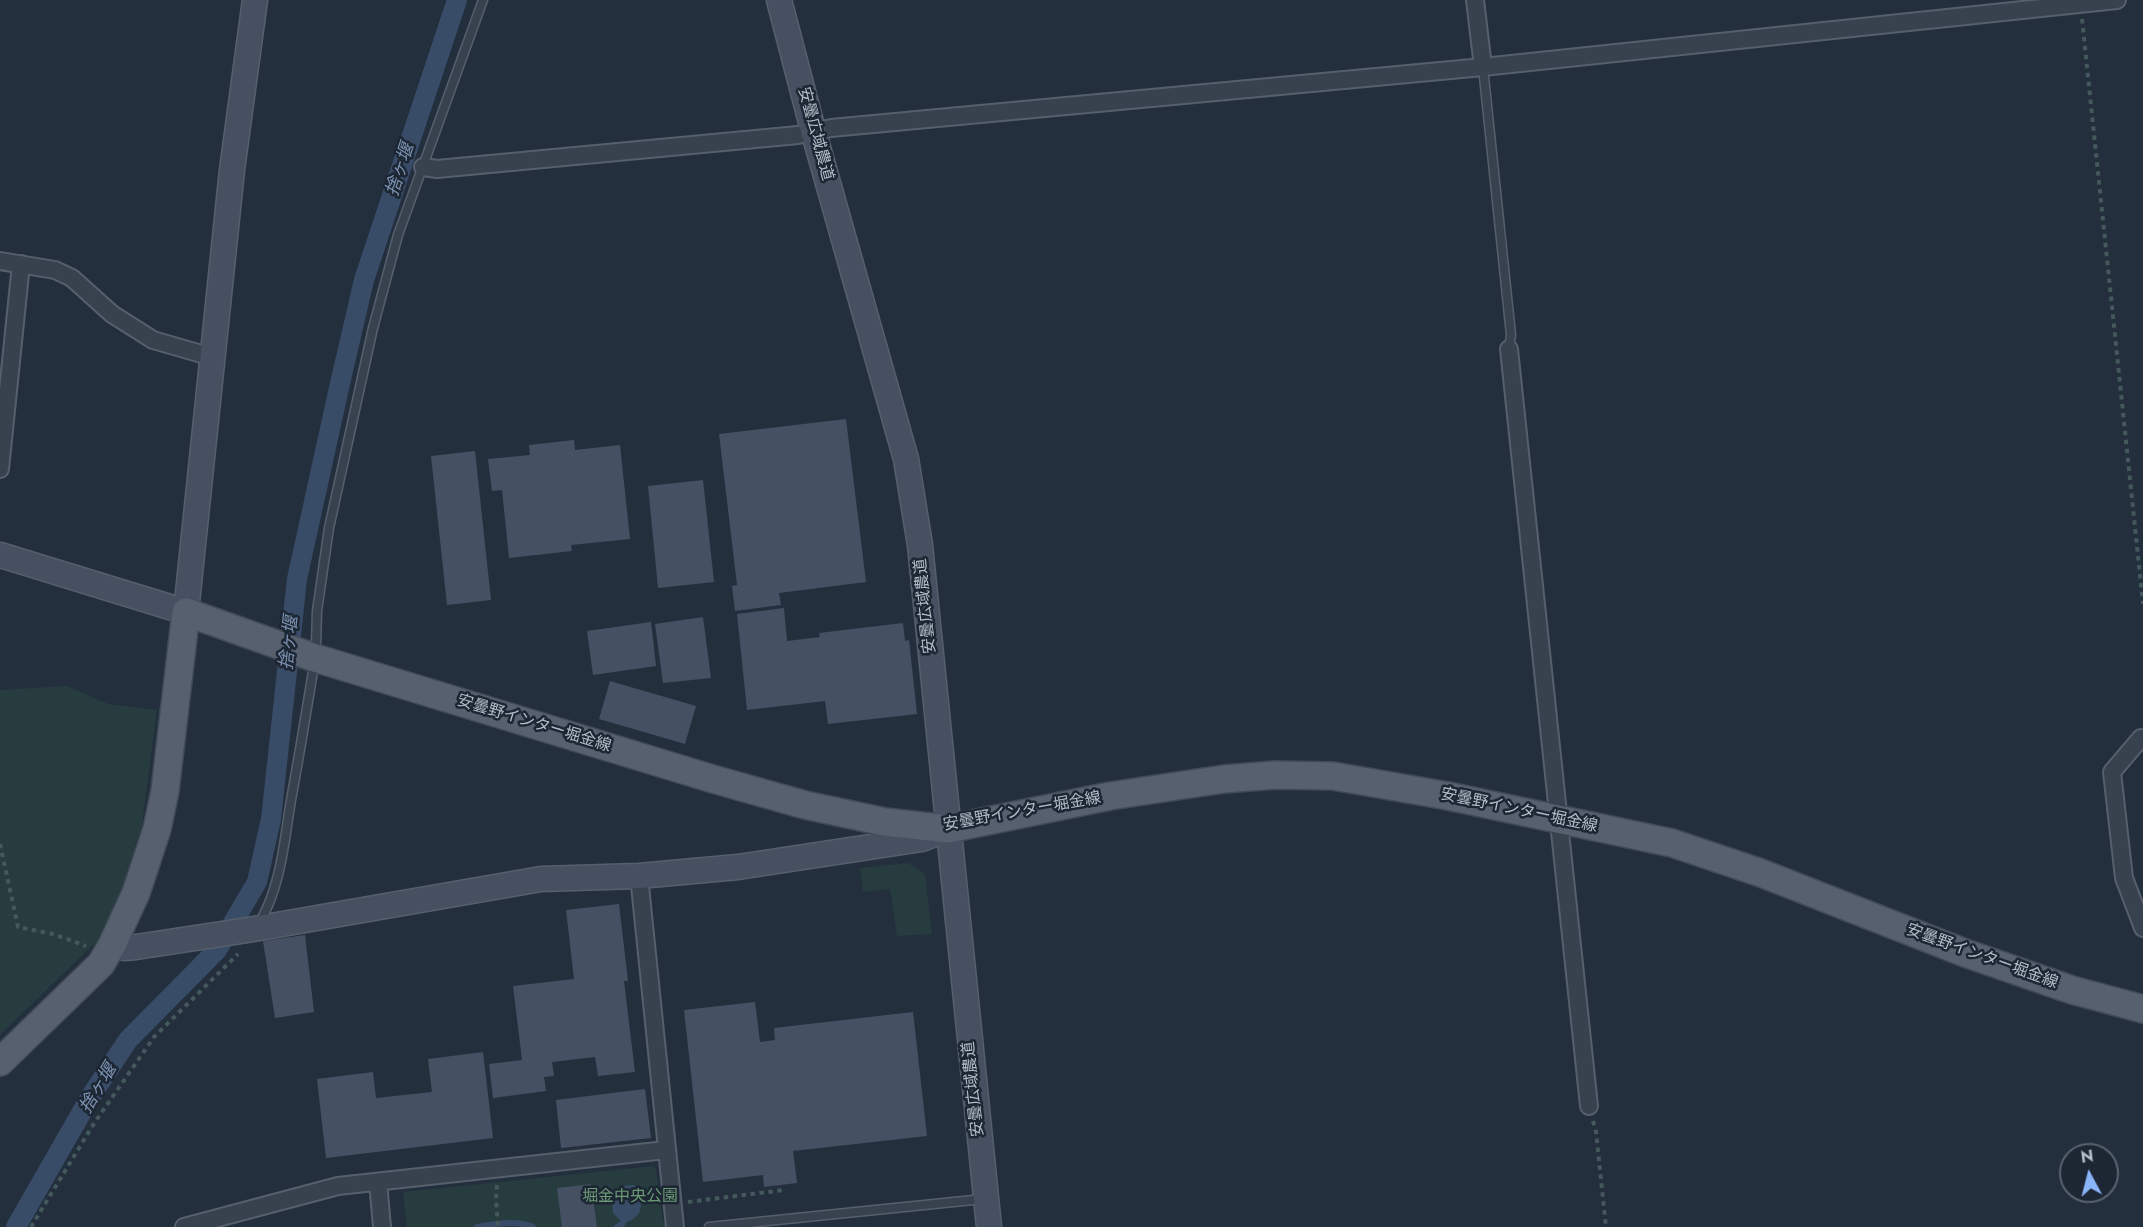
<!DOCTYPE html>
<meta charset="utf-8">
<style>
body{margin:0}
#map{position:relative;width:2143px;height:1227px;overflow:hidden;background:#242f3e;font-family:Jost,sans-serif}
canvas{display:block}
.north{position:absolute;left:2059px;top:1143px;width:60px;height:60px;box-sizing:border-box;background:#1d2633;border:2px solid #59626f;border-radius:50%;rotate:353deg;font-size:16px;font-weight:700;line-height:24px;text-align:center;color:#b4bcc9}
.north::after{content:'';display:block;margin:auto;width:21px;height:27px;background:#8ab4f8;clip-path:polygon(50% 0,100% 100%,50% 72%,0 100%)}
</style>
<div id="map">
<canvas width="2143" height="1227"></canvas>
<div class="north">N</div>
</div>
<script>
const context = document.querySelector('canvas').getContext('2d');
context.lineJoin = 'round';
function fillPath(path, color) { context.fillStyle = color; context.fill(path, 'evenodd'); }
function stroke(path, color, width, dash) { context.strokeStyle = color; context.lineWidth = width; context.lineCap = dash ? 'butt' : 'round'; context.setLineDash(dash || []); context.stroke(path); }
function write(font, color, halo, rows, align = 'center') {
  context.font = font + ' Jost,"Noto Sans JP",sans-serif'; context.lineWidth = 5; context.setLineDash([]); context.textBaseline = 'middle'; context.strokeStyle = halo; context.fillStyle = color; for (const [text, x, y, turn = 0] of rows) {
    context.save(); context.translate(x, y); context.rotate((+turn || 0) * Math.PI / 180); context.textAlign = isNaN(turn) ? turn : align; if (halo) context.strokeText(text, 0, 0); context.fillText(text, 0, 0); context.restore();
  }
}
fillPath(new Path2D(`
 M67 686 108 704 157 710 142 825 119 899 96 942 0 1035V690Z
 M908 863 925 874 932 934 897 936 890 889 863 892 860 868Z
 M653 1166 656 1169 663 1221 668 1227H407L403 1192Z`), '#263c3f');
fillPath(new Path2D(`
 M634 1185C644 1202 645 1218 623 1223L613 1213 612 1201 622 1186Z`), '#394c67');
stroke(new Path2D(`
 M477 1227C494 1224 517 1220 533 1227
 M617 1227 623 1223`), '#394c67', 6);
stroke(new Path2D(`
 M16 1227 91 1096 128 1040 217 950 257 882 271 819 297 579 339 388 364 280 457 0`), '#394c67', 20);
fillPath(new Path2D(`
 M846 419 866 582 779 593 781 605 735 611 732 586 737 585 719 434Z
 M574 440 575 450 620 445 630 539 571 545 572 551 509 558 502 490 492 491 488 459 530 455 529 445Z
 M475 451 491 600 447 605 431 456Z
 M703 480 714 582 658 588 648 486Z
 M784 608 787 641 820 637 819 633 903 623 905 641 909 640 917 714 828 724 825 701 747 710 737 614Z
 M703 617 711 678 663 683 655 624Z
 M651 622 656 666 593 675 587 631Z
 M610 681 696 706 685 744 599 719Z
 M619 904 628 981H624L635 1072 598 1076 595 1057 552 1062 554 1076 544 1077 546 1091 493 1098 489 1064 522 1060 513 986 574 979 566 910Z
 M305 935 314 1012 275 1018 263 941Z
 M755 1002 760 1042 775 1040 774 1028 913 1012 927 1136 793 1151 797 1183 764 1187 763 1175 703 1182 684 1010Z
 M483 1052 493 1138 326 1158 317 1079 373 1072 376 1098 432 1092 428 1059Z
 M645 1089 651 1138 561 1148 556 1100Z
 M591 1184 597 1227H562L557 1188Z`), '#455162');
const lane = new Path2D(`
 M1483 67 1511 335 1509 349
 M258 925C281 888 284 842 291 800 299 757 306 714 313 671L316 645 317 611 329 528 373 328 398 235 483 0
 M709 1227 983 1199`);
const street = new Path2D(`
 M1475 0 1483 67
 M423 167 437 169 798 135 831 128 1483 67 2117 0
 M0 261 55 270 72 278 112 314 153 340 212 357
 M1509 349 1589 1106
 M0 469 21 264
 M2141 738 2112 772 2124 878 2143 928
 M639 876 675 1227
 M378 1182 382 1227
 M184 1227 338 1186 666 1150`);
const secondary = new Path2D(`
 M779 0 813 130 906 459 920 545 989 1227
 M0 555 186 612 232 170 255 0
 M112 945 124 948 136 947 248 930 541 879 639 876 738 867 922 839 948 829`);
const primary = new Path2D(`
 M0 1062 101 964 112 945 136 893 157 829 165 791 186 612 315 658 713 779 805 805 885 822 948 829 1110 796 1224 779 1275 775 1333 776 1448 796 1672 843 1761 873 1965 953 2072 990 2143 1009`);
stroke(lane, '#565f6c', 11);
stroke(street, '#565f6c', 20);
stroke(secondary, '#565f6c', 27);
stroke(primary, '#414a57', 30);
stroke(new Path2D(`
 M2082 19 2143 604
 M0 844 18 927 53 934 86 946
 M1593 1121 1596 1132 1606 1227
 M497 1185 496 1199 498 1227
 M688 1202 784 1190
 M31 1227 93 1125 154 1037 238 954`), '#44595c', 4, [4.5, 4.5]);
stroke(lane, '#38414e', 8);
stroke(street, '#38414e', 16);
stroke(secondary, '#465061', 24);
stroke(primary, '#56606e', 27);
write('16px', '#b4bcc9', '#1d2633', [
 ["安曇広域農道",815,134,75],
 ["安曇広域農道",926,606,-96],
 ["安曇野インター堀金線",534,724,17],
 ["安曇野インター堀金線",1519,811,12],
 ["安曇野インター堀金線",1022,812,-10],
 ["安曇野インター堀金線",1982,957,20],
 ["安曇広域農道",974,1089,-96]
]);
write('16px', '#6b9a76', '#1d2633', [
 ["堀金中央公園",630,1197]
]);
write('italic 18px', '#7c92b1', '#1d2633', [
 ["捨ヶ堰",401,170,-72],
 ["捨ヶ堰",290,643,-84],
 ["捨ヶ堰",99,1089,-59]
]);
</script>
